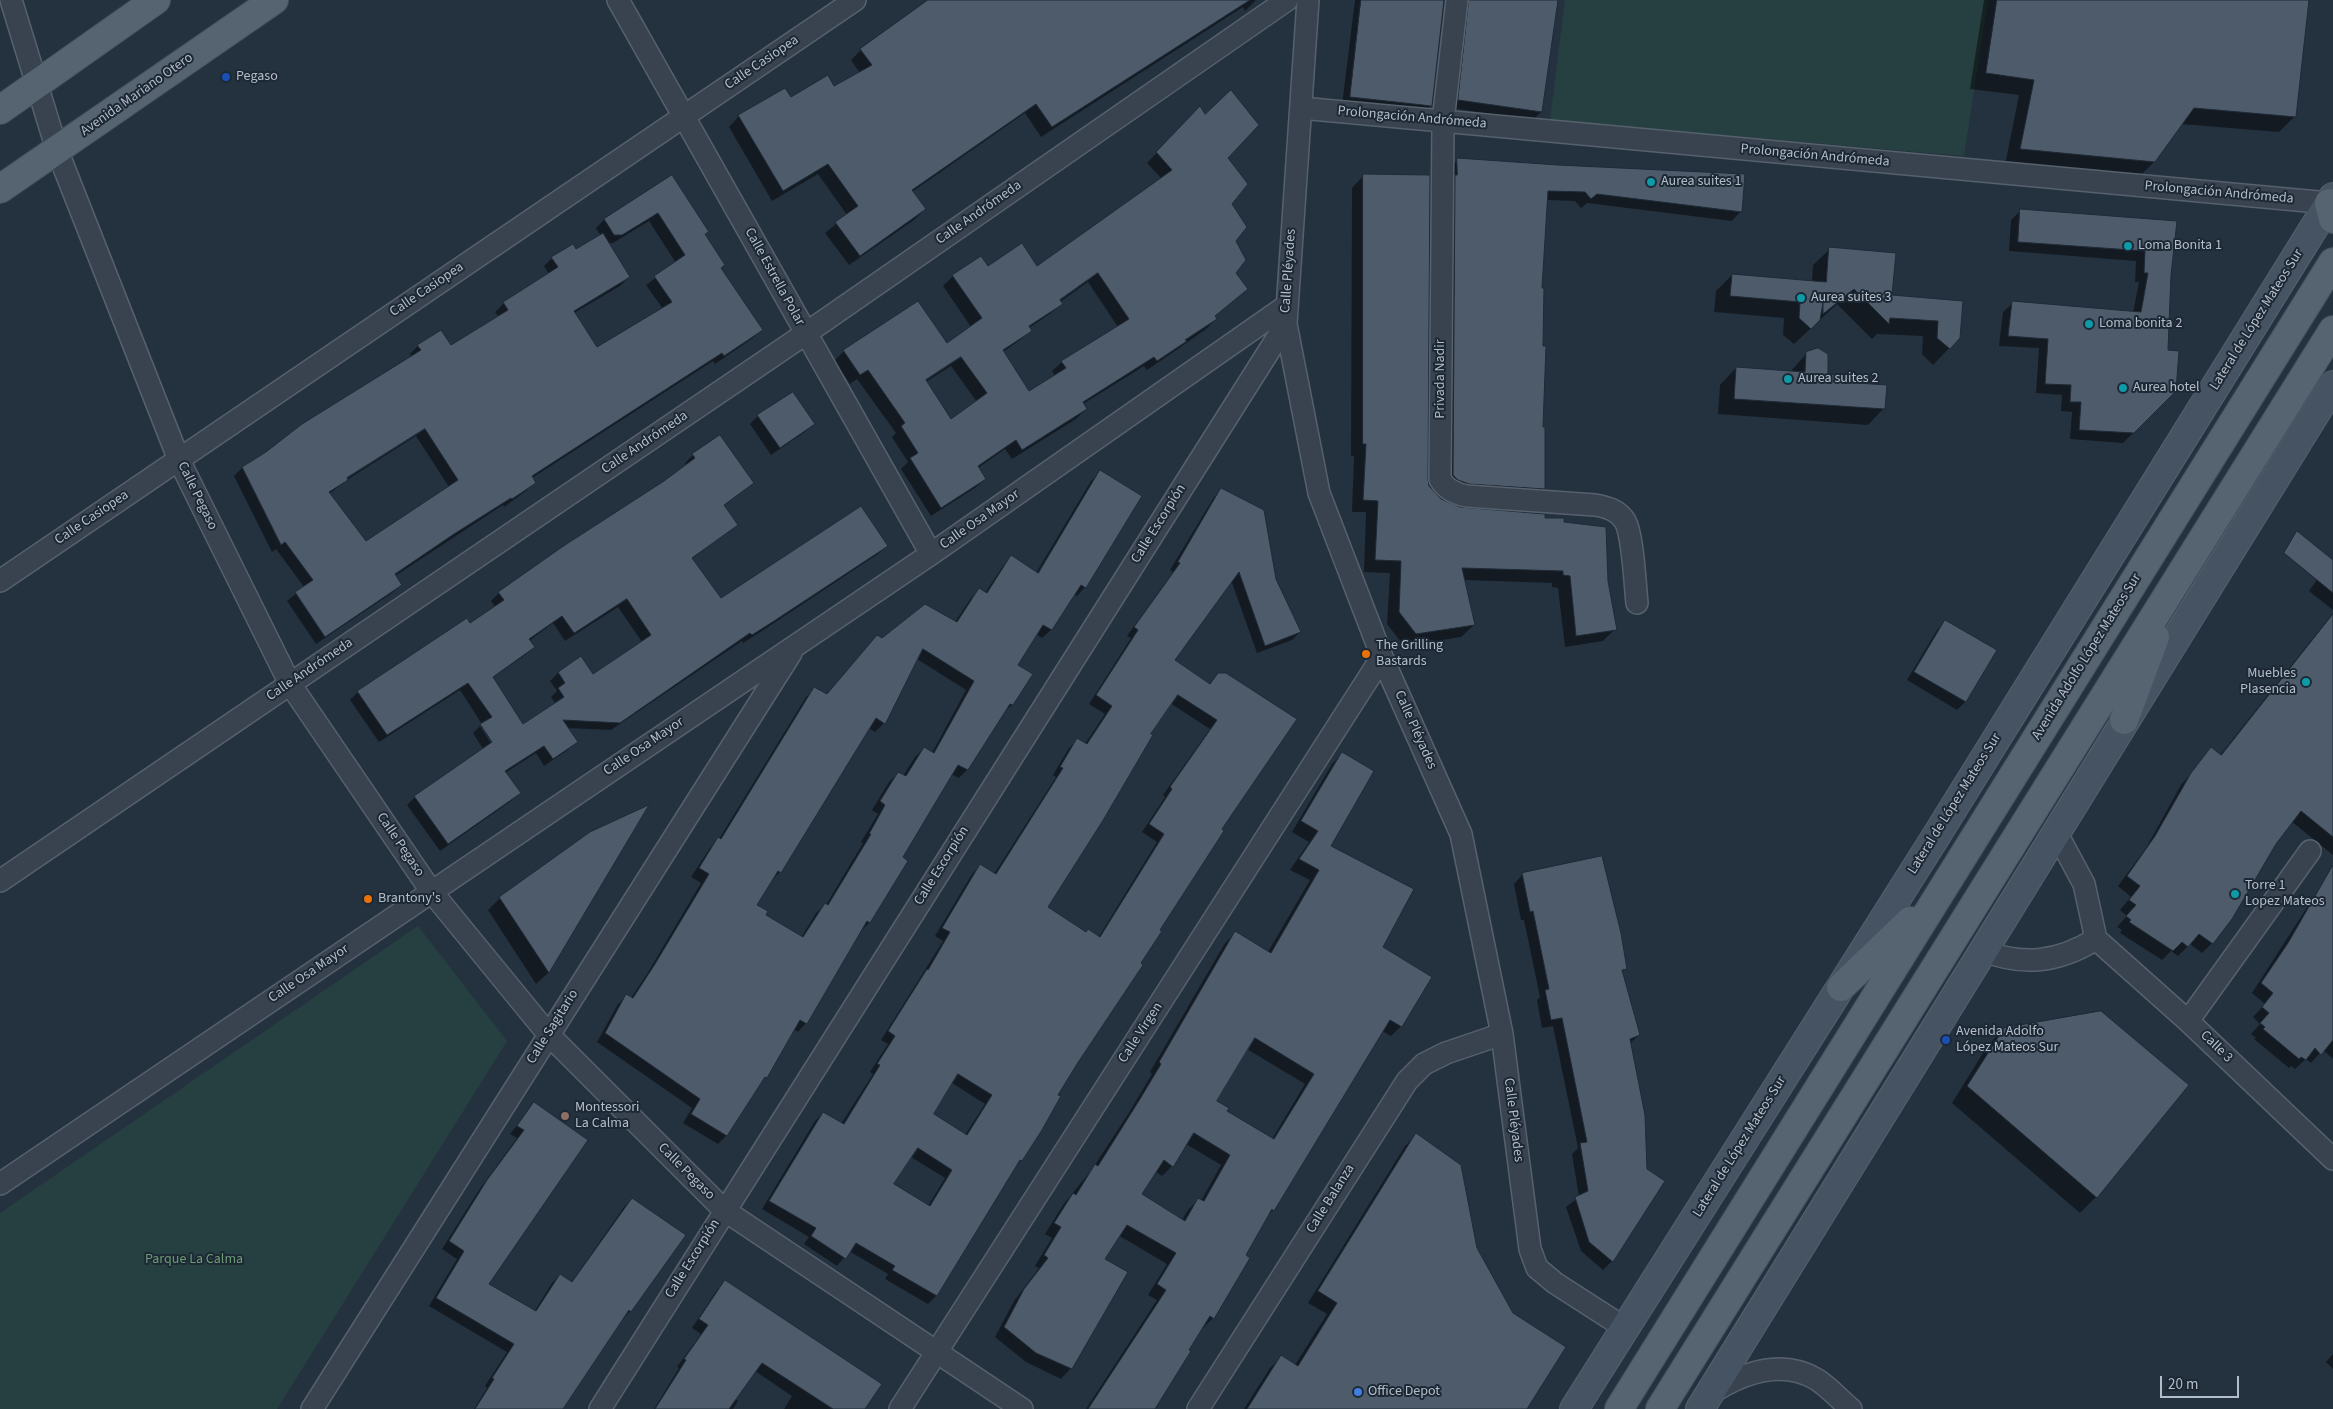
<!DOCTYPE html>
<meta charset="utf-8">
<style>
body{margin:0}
#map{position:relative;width:2333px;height:1409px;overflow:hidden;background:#243240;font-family:"Source Sans 3",sans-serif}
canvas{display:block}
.scale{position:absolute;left:2160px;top:1376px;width:79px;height:22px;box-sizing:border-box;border:2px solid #b4beca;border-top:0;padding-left:6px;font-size:15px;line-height:18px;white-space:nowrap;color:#b4beca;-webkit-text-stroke:4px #1d2835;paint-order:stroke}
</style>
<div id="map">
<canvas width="2333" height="1409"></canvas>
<div class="scale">20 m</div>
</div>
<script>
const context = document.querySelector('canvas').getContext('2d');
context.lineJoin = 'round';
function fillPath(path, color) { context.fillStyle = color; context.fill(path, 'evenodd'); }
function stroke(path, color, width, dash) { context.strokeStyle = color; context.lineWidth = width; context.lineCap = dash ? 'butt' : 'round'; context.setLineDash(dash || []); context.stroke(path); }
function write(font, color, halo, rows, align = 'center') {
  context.font = font + ' "Source Sans 3",sans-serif'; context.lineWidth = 4; context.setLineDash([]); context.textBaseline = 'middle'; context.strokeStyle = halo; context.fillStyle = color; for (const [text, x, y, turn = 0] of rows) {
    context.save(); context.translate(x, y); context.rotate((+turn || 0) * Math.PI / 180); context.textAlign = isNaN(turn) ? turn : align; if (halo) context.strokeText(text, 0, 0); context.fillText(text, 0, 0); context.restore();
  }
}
fillPath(new Path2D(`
 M1565 0H1988L1964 156 1550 120Z
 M418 926 507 1041 277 1409H0V1213Z`), '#264041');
fillPath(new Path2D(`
 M931 0H1256L1245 11 1243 7 1041 137 1025 113 912 192 925 209 914 220 849 265 825 233 847 215 818 174 772 201 729 127 739 116 790 99 834 88 860 73 851 60 861 50Z
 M1355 0H1443L1431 105 1423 113 1342 105Z
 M1458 0H1558L1541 112 1533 120 1451 108Z
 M1984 0H2308L2295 116 2279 132 2181 124 2154 162 2138 178 2005 165 2019 95 1970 89Z
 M1200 108 1227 158 1235 241V273L1247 289 1214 317 1216 319 1206 329 1175 351 1147 370 1144 366 1083 404 1086 409 1076 419 1012 459 1005 449 978 468 985 479 975 488 931 516 901 469 908 462 892 437 896 433 857 379 850 384 834 361 844 351 918 303 946 345 971 327 943 286 953 276 987 268H1037L1162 179 1147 163ZM1088 282 1118 327 1062 362 1052 371 1055 376 1029 393 1003 352 1020 340 1030 330 1029 328 1051 313 1061 303 1060 302ZM951 366 977 402 951 421 926 382Z
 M1458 160 1741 211 1732 221 1587 203 1581 208 1575 201 1546 200 1540 289 1544 488 1534 498 1448 489V169Z
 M1364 175 1428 486 1441 500 1460 509 1563 523 1607 581 1615 629 1603 641 1565 647 1558 588 1552 587V583L1464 580 1474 625 1461 637 1404 646 1387 624 1390 573 1364 572 1366 512H1352L1354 456H1351L1352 188Z
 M672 176 720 269 762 330 753 338 715 364 713 361 532 478 534 482 526 491 504 507 503 505 395 576 401 585 392 593 316 644 287 601 304 587 276 549 272 552 234 476 242 468 412 357 410 354 418 346H450L499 317 495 312 504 303 549 274 544 266 552 258 576 251 601 236 596 228 604 220ZM649 221 676 263 646 285 663 309 597 349 574 313 620 286 629 277 608 243H613ZM416 436 449 487 365 543 329 494 347 480Z
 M2021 210 2176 222 2170 275 2167 351 2175 391 2123 443 2070 439 2072 412 2061 411 2062 395 2036 393 2039 348 1999 346 2003 312 2013 303 2133 313 2139 282H2135L2136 261 2009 251 2011 220Z
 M1830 249 1890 296 1962 302 1959 338 1933 365 1922 354 1923 336 1877 334 1872 339 1837 304 1794 344 1783 335 1784 318 1714 312 1716 291 1732 275 1812 282 1813 265Z
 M1807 353 1827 374 1884 408 1868 425 1718 414 1720 385 1736 368 1790 372Z
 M758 416 813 424 805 432 771 455 750 424Z
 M720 436 753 483 723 506 736 525 692 559 720 599 887 546 878 554 765 629 743 643 742 641 611 730 567 728 576 741 568 750 544 766 536 753 505 773 519 793 511 801 440 851 407 805 415 797 483 749 473 733 480 726 494 748 496 746 460 690 379 742 350 700 358 692 495 607 491 601 499 593 665 482 686 466 685 463 693 455ZM618 607 642 642 593 675 580 658 558 673 550 681 557 691 551 697 556 704 523 726 492 678 525 655 533 646 529 641 553 623 565 641Z
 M1100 472 1085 587 1077 596 1074 594 1051 630 1042 638 1036 634 1016 665 1031 674 1012 705 1003 713 967 770 959 778 951 774 901 858 906 861 869 923 861 931 806 1023 798 1032 794 1029 766 1077 758 1085 726 1136 718 1144 683 1123 692 1108 597 1042 618 1004 627 996 631 998 647 974 701 883 691 877 710 848 719 839 806 697 815 689 826 695 877 636 882 639 955 622 971 598 980 589 985 593 1003 566 1011 557 1036 573 1091 481ZM917 659 966 690 932 753 924 748 915 757 903 776 898 773 889 782 872 810 878 814 861 842 863 843 826 905 816 913 801 938 764 916 756 905 771 881 780 872 869 728 875 732 884 723Z
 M1222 489 1275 579 1300 632 1292 640 1257 653 1231 580 1173 660 1208 685 1218 674 1220 830 1056 1095 1021 1160 1014 1167 936 1296 928 1304 885 1279 888 1274 849 1251 837 1266 804 1244 809 1237 762 1209 815 1121 823 1113 841 1124 873 1074 870 1072 888 1044 881 1040 943 941 935 936 972 874 980 866 994 874 1056 777 1053 775 1069 748 1077 740 1085 744 1105 714 1089 704 1131 638 1127 636 1173 572 1170 570 1214 497ZM1170 703 1210 729 1163 795 1165 797 1142 832 1157 842 1098 938 1086 933 1046 908 1149 735ZM952 1083 985 1104 965 1135 932 1114ZM911 1157 945 1178 928 1206 892 1185Z
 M2333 562V610L2309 591 2323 571Z
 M2333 613V855L2291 821 2275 843 2231 918 2212 943 2202 953 2190 944 2178 956 2171 951 2162 960 2120 933 2122 930 2117 927 2127 916 2120 910 2131 897 2118 886 2146 848 2181 785 2212 749 2220 755Z
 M1945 622 1995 651 1965 702 1957 710 1907 680 1937 630Z
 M1342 754 1330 846 1381 948 1430 977 1401 1026 1391 1036 1382 1031 1273 1210 1266 1217 1244 1256 1213 1318 1203 1328 1201 1327 1152 1409H1086L1157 1300 1148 1295 1167 1264 1118 1235 1103 1259 1126 1273 1071 1368 1061 1379 1026 1362 995 1337 1014 1301 1039 1268 1035 1266 1052 1238 1045 1234 1063 1205 1093 1168 1130 1111 1152 1074 1150 1072 1225 943 1235 933 1268 952 1310 880 1290 870 1309 842 1292 832 1332 764ZM1247 1049 1305 1084 1272 1139 1226 1112 1215 1101ZM1186 1144 1221 1165 1201 1201 1198 1200 1188 1210 1182 1220 1141 1194 1155 1171 1162 1176 1172 1166Z
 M646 808 548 973 536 984 488 910 500 898Z
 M2333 867V1059L2323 1050 2311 1063 2306 1059 2295 1069 2291 1066 2289 1068 2254 1039 2256 1038 2251 1034 2260 1024 2253 1017 2265 1004 2252 993Z
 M1523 874 1625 968 1622 972 1639 1035 1629 1044 1646 1169 1612 1261 1603 1270 1581 1251 1566 1207 1579 1197 1572 1154 1578 1148 1553 1026 1542 1028 1537 1000 1540 997 1524 920H1521L1514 884Z
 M2004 1029 2096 1197 2080 1213 1952 1103 1988 1045Z
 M534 1104 487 1284 534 1312 552 1283 560 1275 571 1283 624 1207 632 1199 630 1311 623 1319 561 1409H474L487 1388 485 1386 507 1352 429 1306 457 1259 442 1249 479 1190 517 1138 510 1134Z
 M1416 1135 1475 1248 1525 1409H1244L1270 1368 1281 1357 1295 1365 1327 1314 1308 1303 1405 1146Z
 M725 1282 864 1409H784L792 1396 755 1371 735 1399 738 1401 733 1409H654L679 1368 677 1367 701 1334 692 1328 717 1290Z
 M2333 1354V1369L2326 1362Z`), '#0007');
const building = new Path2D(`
 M928 0H1250L1052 127 1036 104 912 190 926 209 860 256 835 222 858 206 828 164 783 191 738 115 785 88 791 97 828 75 834 86 872 65 860 49Z
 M1361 0H1444L1432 106 1350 97Z
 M1469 0H1558L1542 112 1458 100Z
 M1997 0H2309L2296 117 2194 108 2155 162 2020 149 2034 80 1986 73Z
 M1231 90 1259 125 1228 158 1248 184 1232 204 1247 227 1236 241 1246 260 1236 273 1248 289 1215 316 1217 319 1185 340 1187 341 1157 361 1154 357 1083 402 1087 409 1022 450 1016 440 978 466 986 479 941 508 910 458 918 453 901 426 905 423 868 370 860 375 843 350 918 301 947 343 982 318 952 275 981 256 988 266 1022 243 1037 266 1172 170 1156 152 1200 106 1205 114ZM1098 273 1129 319 1061 361 1066 368 1029 391 1003 350 1032 331 1029 326 1063 304 1060 300ZM961 357 987 393 951 419 926 380Z
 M1457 158 1558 165 1745 174 1742 212 1597 194 1591 199 1585 192 1548 191 1542 288H1544L1543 346H1546L1543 427H1545V489L1469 484 1458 480 1453 475 1455 175H1457Z
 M1363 174 1430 175 1428 479 1429 486 1441 499 1460 507 1545 514V518H1564V522L1606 527 1608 581 1617 630 1576 636 1570 576 1563 575V571L1462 568 1475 625 1416 634 1399 612 1401 561 1375 560 1378 501 1363 500 1366 444H1363Z
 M672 175 709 232 705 234 725 265 721 268 763 330 724 356 722 353 532 476 536 483 512 499 511 498 454 534 395 574 402 585 325 637 295 592 313 580 285 542 281 545 242 467 266 452 302 424 421 350 417 345 441 330 451 345 508 310 503 302 558 267 551 257 573 244 576 249 603 233 630 277 574 311 597 347 672 302 654 276 685 255 658 213 622 235H614L604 219ZM425 429 458 480 366 541 329 492 348 480 347 478Z
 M2020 209 2177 221 2171 275 2168 350 2179 351 2176 391 2134 433 2079 430 2081 402H2070L2071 385 2045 384 2048 339 2008 336 2012 301 2141 312 2148 273H2144L2145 251 2018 242Z
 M1829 247 1896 253 1892 295 1963 301 1960 338 1950 349 1937 338 1938 321 1890 318 1889 324 1854 289 1823 314V303L1820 320 1811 329 1799 318 1800 302 1730 296 1732 274 1826 282Z
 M1818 348 1828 354V373L1840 377 1841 382 1887 385 1885 409 1734 399 1736 367 1805 372 1806 352Z
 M793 392 815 424 780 448 757 415Z
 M720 435 754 483 724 505 738 525 692 558 721 598 861 506 888 546 774 621 752 635 750 633 620 723 563 720 578 742 553 759 544 746 505 771 521 793 448 844 414 796 492 742 480 724 492 717 468 683 387 735 357 691 467 618 470 623 504 600 498 592 562 547 664 481 695 458 692 454ZM627 599 651 635 593 674 581 656 558 672 565 683 558 688 564 697 523 724 493 677 535 647 529 639 562 616 574 633Z
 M1100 470 1142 496 1086 588 1081 585 1052 630 1043 625 1018 665 1033 674 1013 705 1010 704 968 770 958 765 903 857 908 861 870 923 867 921 807 1024 800 1020 767 1078 765 1077 727 1136 691 1114 700 1099 605 1033 626 994 633 998 655 964 709 874 699 868 718 837 721 839 814 687 827 694 877 635 882 638 925 604 957 622 979 588 987 593 1011 555 1038 573ZM923 649 974 681 934 753 924 747 906 776 898 772 880 801 885 805 869 834H871L828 905 825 903 803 937 766 915 768 911 757 905 778 871 781 873 876 718 885 724Z
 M1221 488 1264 510 1276 579 1301 632 1265 646 1239 572 1175 660 1210 684 1218 673H1226L1297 719 1222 829 1224 831 1160 930 1162 931 1141 963 1143 965 1077 1064 1058 1095 1061 1096 1042 1130 1022 1161 1020 1160 937 1296 892 1270 895 1266 856 1243 846 1259 811 1236 816 1228 769 1201 823 1112 844 1124 880 1065 877 1064 895 1036 888 1031 927 969 928 970 950 932 942 928 980 864 996 874 1063 768 1060 767 1077 738 1087 744 1112 706 1096 695 1138 630 1134 627 1180 563 1178 562ZM1178 695 1217 720 1170 787 1172 789 1149 824 1164 834 1100 937 1088 929 1086 932 1048 907 1102 822 1153 735 1151 734ZM958 1074 992 1095 967 1135 934 1114ZM918 1148 952 1170 930 1206 894 1184Z
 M2297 531 2333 560V593L2284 553Z
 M2333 614V837L2301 811 2276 844 2232 919 2213 944 2199 934 2188 947 2182 942 2173 951 2129 922 2131 920 2126 916 2136 905 2129 900 2140 886 2127 876 2155 836 2191 773 2211 747 2221 755Z
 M1945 620 1997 650 1966 702 1914 672Z
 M1342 752 1374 771 1331 846 1414 889 1383 947 1432 977 1402 1027 1390 1020 1274 1211 1272 1209 1246 1255 1250 1258 1214 1319 1210 1316 1189 1350 1191 1351 1155 1409H1088L1166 1290 1157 1284 1176 1253 1127 1225 1105 1259 1128 1272 1072 1369 1036 1353 1004 1327 1024 1289 1048 1258 1044 1255 1061 1227 1054 1223 1073 1193 1076 1195 1095 1164 1098 1166 1140 1099 1161 1064 1159 1062 1235 931 1271 953 1319 870 1299 859 1318 831 1301 821ZM1255 1038 1314 1074 1274 1139 1227 1111 1229 1108 1217 1101ZM1194 1133 1230 1155 1204 1201 1198 1198 1185 1221 1142 1194 1164 1160 1173 1167Z
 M649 805 549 973 499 897 590 832Z
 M1602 856 1621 933 1627 969 1622 970 1640 1035 1630 1039 1645 1115 1647 1169 1665 1181 1613 1262 1589 1242 1575 1197 1588 1191 1580 1143 1587 1142 1562 1018 1551 1020 1545 990 1549 989 1533 911 1530 912 1522 873Z
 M2333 865V1040L2321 1055 2315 1048 2306 1060 2301 1057 2299 1059 2263 1029 2265 1027 2260 1023 2269 1013 2262 1007 2273 993 2261 983 2288 943Z
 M2101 1011 2189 1085 2097 1198 1967 1086 2004 1028Z
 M534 1102 588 1140 489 1284 536 1311 560 1274 572 1282 632 1198 686 1235 631 1312 629 1310 563 1409H475L494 1379 492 1378 514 1344 436 1298 464 1251 449 1241 487 1180 524 1130 517 1126Z
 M1416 1133 1461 1165 1477 1248 1513 1313 1566 1347 1527 1409H1247L1281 1355 1298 1366 1337 1303 1318 1291Z
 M725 1280 882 1384 865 1409H833L762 1363 729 1409H655L686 1360 684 1359 708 1325 699 1319Z`);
fillPath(building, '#4d5b6b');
stroke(building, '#1f2a37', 1);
const street = new Path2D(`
 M11 0 57 150 179 460 290 684 431 891 548 1034 724 1210 1022 1409
 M618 0 931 554
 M1308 0 1286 324 1319 493 1382 657 1461 834 1502 1034 1530 1249 1537 1268 1555 1283 1625 1328
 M1457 0 1443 121 1440 479C1446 490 1456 494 1467 496L1595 505C1607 507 1618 510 1625 521 1633 535 1635 585 1637 603
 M1301 108 2329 203
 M0 581 855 0
 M2056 832 2084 884 2096 939 2188 1021 2333 1159
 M0 881 805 334 1287 0
 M1982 950C2023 967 2059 962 2096 939
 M2188 1021 2310 851
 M0 1184 931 554 1286 306
 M1708 1395C1740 1374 1780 1358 1816 1379 1829 1387 1840 1400 1851 1409
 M312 1409 791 653
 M600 1409 1286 324
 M900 1409 1382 657
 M1198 1409 1407 1081 1424 1064 1446 1053 1502 1034`);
const secondary = new Path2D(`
 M1574 1409 1933 841 2333 197
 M1700 1409 2333 385`);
const primary = new Path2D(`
 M0 110 156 0
 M0 189 274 0
 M2329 203 2333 219
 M2124 720 2155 637
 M1841 987 1910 921
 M1619 1409 2333 262
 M1660 1409 2333 330`);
stroke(street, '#56616d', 24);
stroke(secondary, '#56616d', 30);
stroke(primary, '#444f5c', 30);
stroke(street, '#38434f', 21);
stroke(secondary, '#465363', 28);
stroke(primary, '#566370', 28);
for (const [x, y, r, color] of [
 [226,77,5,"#1a4fb4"],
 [1651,182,5,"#0f9aa8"],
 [2128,246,5,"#0f9aa8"],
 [1801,298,5,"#0f9aa8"],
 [2089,324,5,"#0f9aa8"],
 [1788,379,5,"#0f9aa8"],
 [2123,388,5,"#0f9aa8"],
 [1366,654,5,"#e8710a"],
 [2306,682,5,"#0f9aa8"],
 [2235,894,5,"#0f9aa8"],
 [368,899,5,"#e8710a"],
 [1946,1040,5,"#1a4fb4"],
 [565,1116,5,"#8d6e63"],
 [1358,1392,5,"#3f7fe0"]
]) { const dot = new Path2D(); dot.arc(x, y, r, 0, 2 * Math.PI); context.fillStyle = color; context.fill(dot); stroke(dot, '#1d2835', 2); }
write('14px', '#b4beca', '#1d2835', [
 ["Calle Casiopea",762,63,-34],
 ["Avenida Mariano Otero",137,95,-35],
 ["Prolongación Andrómeda",1412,118,5],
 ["Prolongación Andrómeda",1815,156,5],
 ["Prolongación Andrómeda",2219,193,5],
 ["Calle Andrómeda",979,213,-35],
 ["Calle Pléyades",1289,271,-86],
 ["Calle Estrella Polar",774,277,61],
 ["Calle Casiopea",427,290,-34],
 ["Lateral de López Mateos Sur",2257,320,-58],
 ["Privada Nadir",1441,379,-90],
 ["Calle Andrómeda",645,443,-34],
 ["Calle Pegaso",197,496,64],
 ["Calle Casiopea",92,518,-34],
 ["Calle Osa Mayor",980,520,-35],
 ["Calle Escorpión",1159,524,-58],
 ["Avenida Adolfo López Mateos Sur",2087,657,-58],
 ["Calle Andrómeda",310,670,-34],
 ["Calle Pléyades",1415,730,66],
 ["Calle Osa Mayor",644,747,-34],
 ["Lateral de López Mateos Sur",1955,804,-58],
 ["Calle Pegaso",400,845,56],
 ["Calle Escorpión",942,866,-58],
 ["Calle Osa Mayor",309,974,-34],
 ["Calle Sagitario",553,1027,-58],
 ["Calle Virgen",1141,1033,-57],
 ["Calle 3",2216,1047,44],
 ["Calle Pléyades",1513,1120,83],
 ["Lateral de López Mateos Sur",1740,1147,-58],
 ["Calle Pegaso",686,1172,45],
 ["Calle Balanza",1331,1199,-58],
 ["Calle Escorpión",693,1259,-58]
]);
write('14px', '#b4beca', '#1d2835', [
 ["Pegaso",236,77],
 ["Aurea suites 1",1661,182],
 ["Loma Bonita 1",2138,246],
 ["Aurea suites 3",1811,298],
 ["Loma bonita 2",2099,324],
 ["Aurea suites 2",1798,379],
 ["Aurea hotel",2133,388],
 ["The Grilling",1376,646],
 ["Bastards",1376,662],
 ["Muebles",2296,674,"right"],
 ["Plasencia",2296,690,"right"],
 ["Torre 1",2245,886],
 ["Lopez Mateos",2245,902],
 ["Brantony's",378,899],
 ["Avenida Adolfo",1956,1032],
 ["López Mateos Sur",1956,1048],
 ["Montessori",575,1108],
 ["La Calma",575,1124],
 ["Office Depot",1368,1392]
], 'left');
write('14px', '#6b9c72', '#1d2835', [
 ["Parque La Calma",194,1260]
]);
</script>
